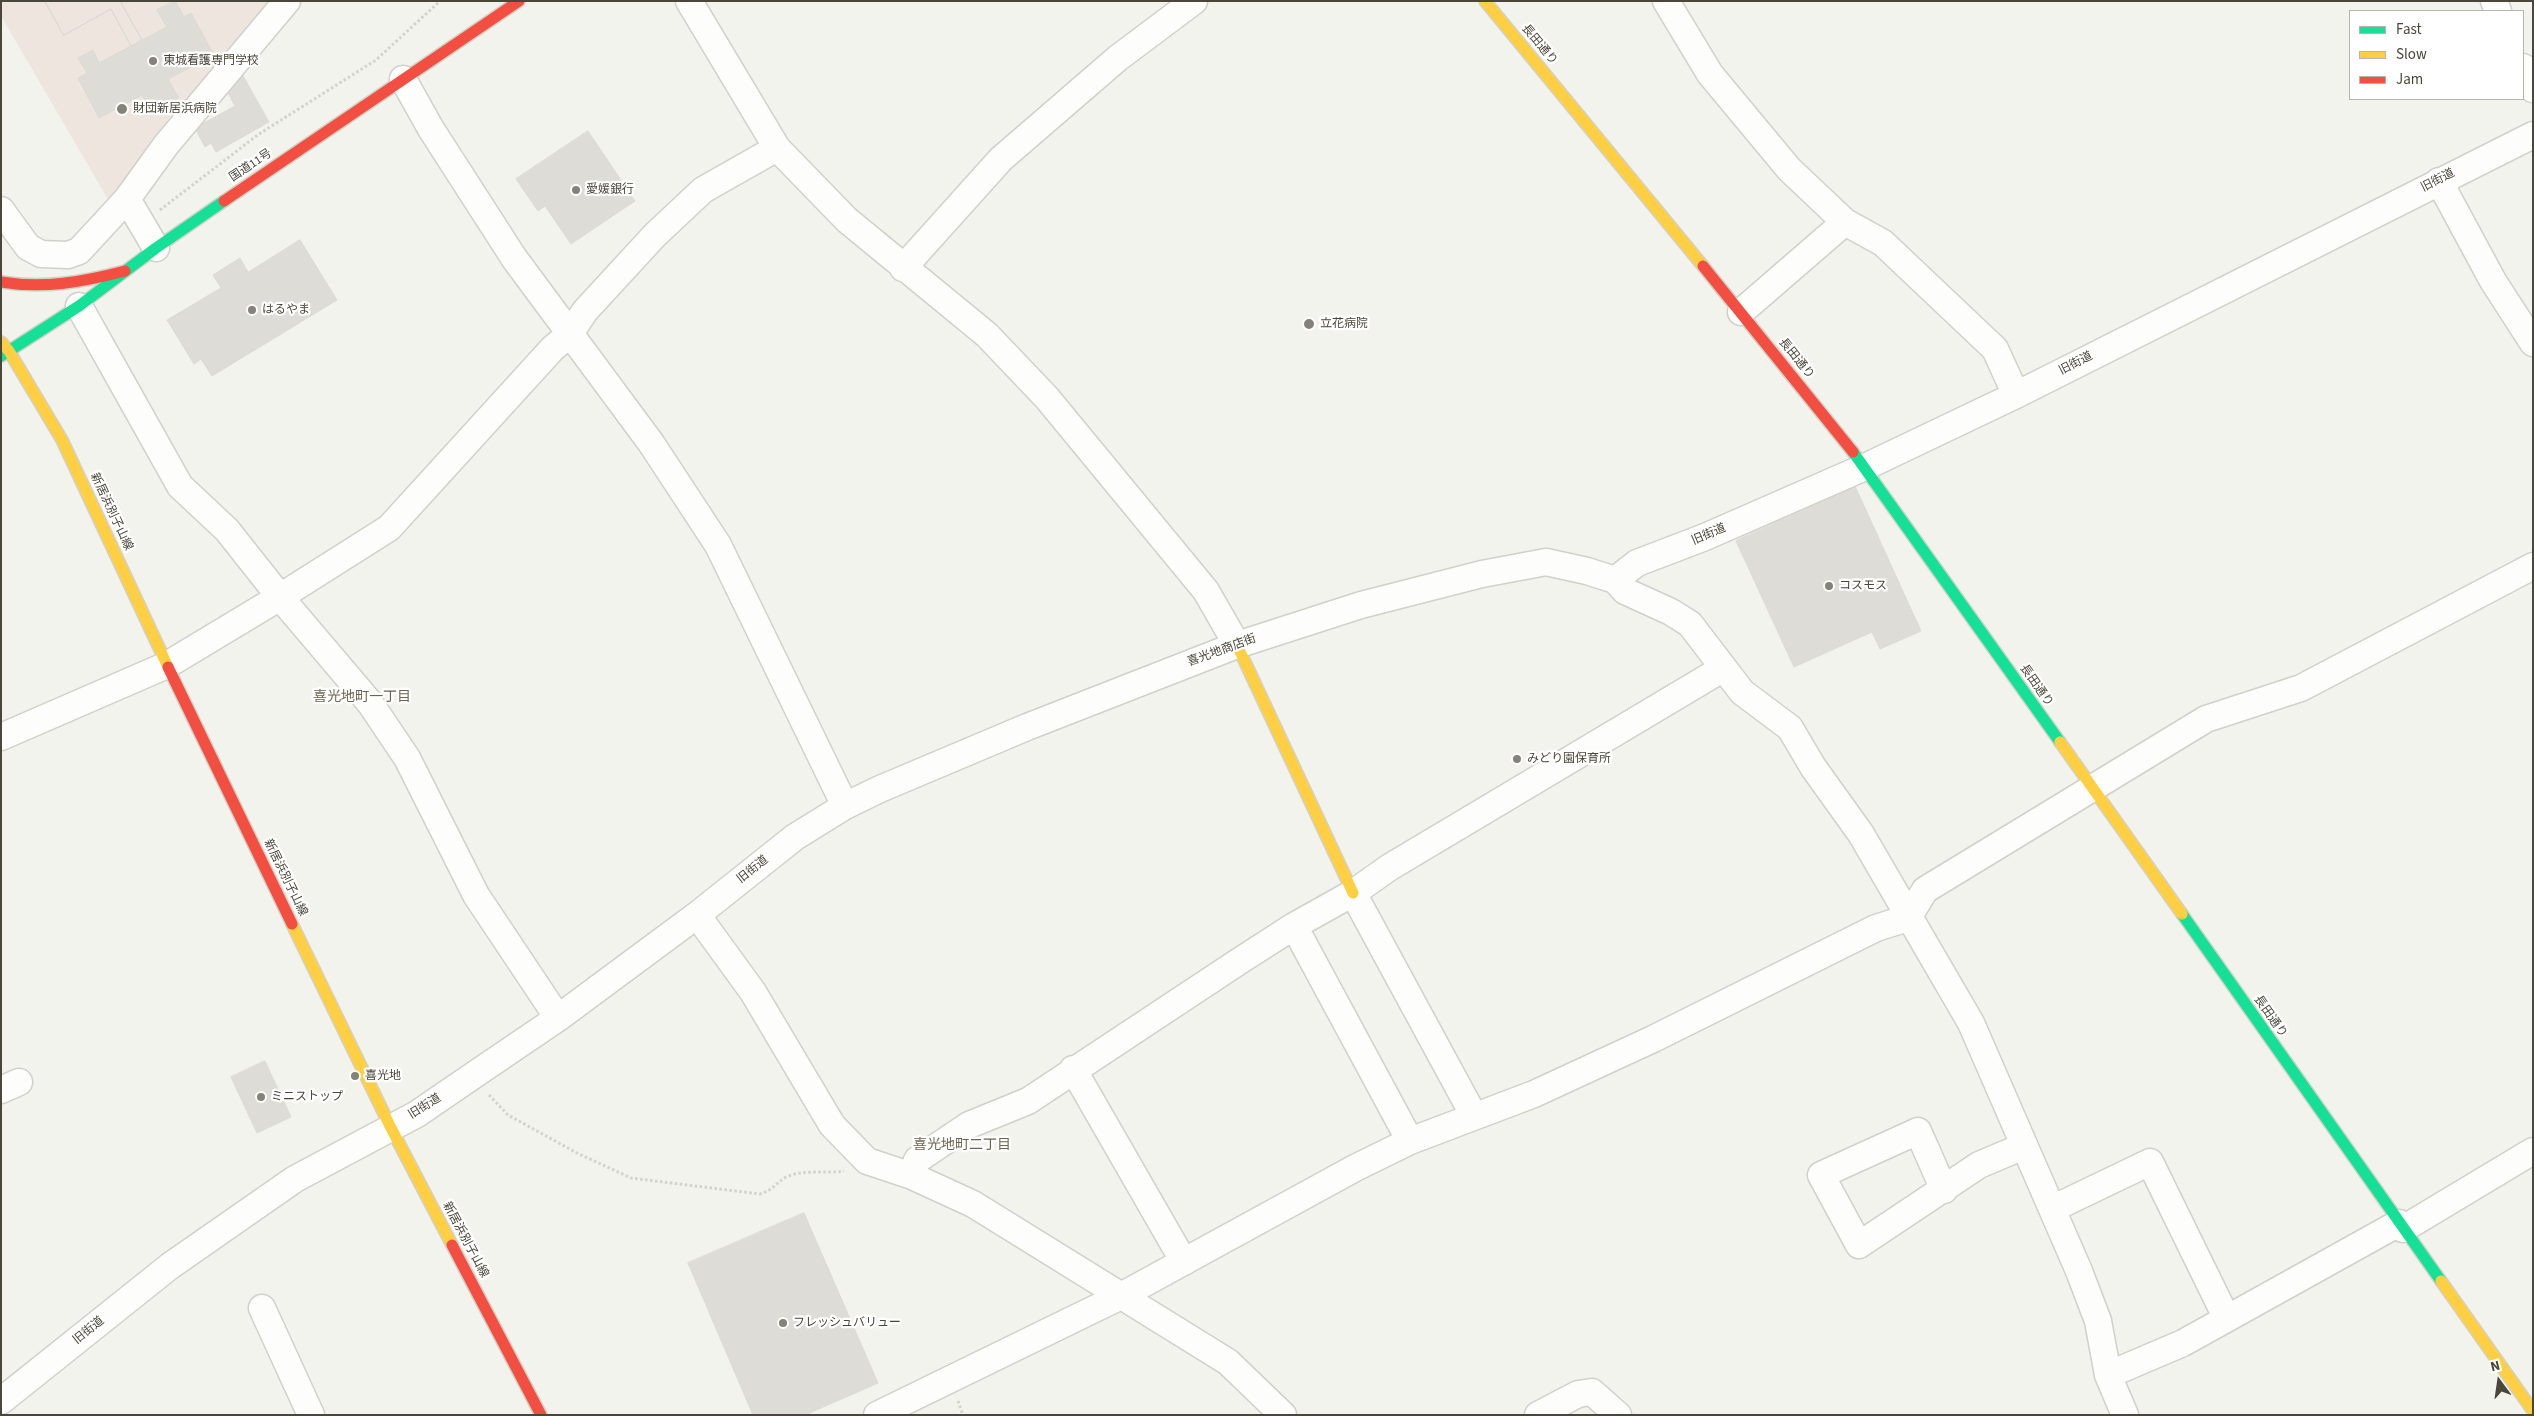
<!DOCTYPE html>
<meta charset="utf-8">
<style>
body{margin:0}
#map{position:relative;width:2534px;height:1416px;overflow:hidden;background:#f3f3ee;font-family:"Source Sans 3",sans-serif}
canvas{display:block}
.frame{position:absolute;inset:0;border:2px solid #4a4639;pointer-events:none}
.legend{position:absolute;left:2349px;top:10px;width:175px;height:90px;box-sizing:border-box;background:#fff;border:1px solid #b7b5b0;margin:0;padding:6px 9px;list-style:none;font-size:15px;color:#4a4639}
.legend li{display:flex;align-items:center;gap:10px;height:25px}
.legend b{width:25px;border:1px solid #b7b5b0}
.north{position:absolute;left:2474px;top:1356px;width:50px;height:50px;-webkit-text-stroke:4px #fff;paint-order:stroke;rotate:346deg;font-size:14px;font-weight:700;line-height:20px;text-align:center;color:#4a4639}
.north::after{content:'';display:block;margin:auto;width:18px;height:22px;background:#4a4639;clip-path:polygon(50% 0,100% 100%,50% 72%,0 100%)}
</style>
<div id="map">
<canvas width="2534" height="1416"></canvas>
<div class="frame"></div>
<ul class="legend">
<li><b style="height:6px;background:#16e098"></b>Fast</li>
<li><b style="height:6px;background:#ffcf43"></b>Slow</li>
<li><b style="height:6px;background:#f24e42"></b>Jam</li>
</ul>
<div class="north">N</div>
</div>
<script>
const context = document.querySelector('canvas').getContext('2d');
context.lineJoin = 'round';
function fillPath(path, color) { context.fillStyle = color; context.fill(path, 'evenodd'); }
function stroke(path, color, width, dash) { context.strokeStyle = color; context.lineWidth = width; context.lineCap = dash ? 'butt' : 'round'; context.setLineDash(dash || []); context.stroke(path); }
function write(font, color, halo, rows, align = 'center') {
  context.font = font + ' "Source Sans 3","Noto Sans JP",sans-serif'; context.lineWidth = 4.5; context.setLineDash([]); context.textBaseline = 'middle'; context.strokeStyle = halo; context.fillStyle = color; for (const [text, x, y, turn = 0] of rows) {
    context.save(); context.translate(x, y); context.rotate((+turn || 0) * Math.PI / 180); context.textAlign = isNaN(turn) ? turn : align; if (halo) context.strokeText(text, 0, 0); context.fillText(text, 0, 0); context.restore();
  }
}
fillPath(new Path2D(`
 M1 1H278L110 203 1 16Z`), '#eee5df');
const building = new Path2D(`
 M45 1H124L121 3 142 40 131 46 111 9 64 35Z
 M45 1H124L121 3 142 40 131 46 111 9 64 35Z
 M175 1 184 17 191 13 214 55 168 79 179 99 152 114 142 95 99 118 78 78 87 73 78 58 93 50 99 63 167 27 157 10Z
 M242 74 269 122 216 152 211 143 205 147 195 128 235 106 226 89 235 84 233 80Z
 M588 131 635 201 571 244 545 206 538 211 516 179Z
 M300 240 337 300 212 376 201 359 194 364 167 320 221 288 213 275 240 258 248 272Z
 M1855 486 1921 631 1880 649 1872 632 1794 667 1736 541Z
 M265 1061 291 1117 257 1133 231 1077Z
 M804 1213 878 1383 805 1415H753L688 1263Z`);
fillPath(building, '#dddcd6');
stroke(building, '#dbdad3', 1);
const street = new Path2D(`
 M689 1 777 148 847 220 987 335 1047 398 1206 591 1237 645
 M1666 1 1710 74 1789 169 1845 222 1883 243 1995 349 2016 395
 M2494 1 2498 11
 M2523 67 2533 89
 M403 79 431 129 514 258 651 443 718 545 845 806
 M2439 181 2493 281 2533 343
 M127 199 156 248
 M1 210 28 247 41 254 68 255 79 251 127 199 166 145 287 1
 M903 268 1001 159 1118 58 1194 1
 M79 306 180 486 227 530 280 597 370 703 407 758 476 895 558 1018
 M1741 312 1845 222
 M1615 580 1637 563 1705 537 1865 467 2016 395 2533 135
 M1 737 167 665 280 597 389 528 553 348 569 335 585 311 655 235 703 190 777 148
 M1353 893 1474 1116
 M697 915 753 992 832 1125 867 1161 912 1176 973 1204 1228 1362 1283 1415
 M1294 926 1410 1141
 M1073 1069 1184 1262
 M1 1090 19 1082
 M912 1176 917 1160 969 1125 1028 1101 1238 962 1294 926 1353 893 1390 867 1722 669
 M1944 1190 1918 1131 1821 1175 1859 1245 1979 1165 2024 1146
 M2052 1209 2150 1162 2226 1317
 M2403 1229 2533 1151
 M262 1308 311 1415
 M2108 1375 2183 1343 2399 1223
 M1 1401 170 1266 295 1179 417 1114 474 1075 558 1018 697 915 795 837 845 806 880 789 1027 727 1237 645 1361 605 1482 574 1546 562 1587 571 1615 580 1625 591 1671 612 1690 624 1742 692 1790 728 1813 767 1861 834 1971 1023 2079 1271 2098 1321 2108 1375 2125 1415
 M877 1415 1121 1296 1355 1168 1410 1141 1534 1094 1653 1039 1876 928 1908 918 1925 890 2206 719 2301 688 2533 566
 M1538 1415 1578 1394 1592 1392 1618 1415`);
const fast = new Path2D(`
 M1 356 79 306 156 248 224 201
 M1853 452 2060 742
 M2182 914 2441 1281`);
const slow = new Path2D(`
 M1485 1 1703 266
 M1 342 9 351 62 440 168 667
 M1237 645 1353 893
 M2060 742 2182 914
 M292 924 390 1126 452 1245
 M2441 1281 2533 1411`);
const jam = new Path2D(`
 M224 201 519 1
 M1703 266 1853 452
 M1 282C44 289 83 282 125 271
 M168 667 292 924
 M452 1245 541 1415`);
stroke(street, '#d1d0cb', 29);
stroke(fast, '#d2d1c5', 14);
stroke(slow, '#d2d1c5', 14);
stroke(jam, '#d2d1c5', 14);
stroke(new Path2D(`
 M160 210 259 134 376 60 440 1
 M489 1095 508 1115 577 1153 631 1178 760 1194C773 1190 776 1183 786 1177 803 1169 826 1174 844 1171
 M958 1401 963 1415`), '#d3d2cc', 3, [2.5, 2.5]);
stroke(street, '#fdfdfc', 26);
stroke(fast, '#16e098', 11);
stroke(slow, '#ffcf43', 11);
stroke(jam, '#f24e42', 11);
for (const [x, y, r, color] of [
 [153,61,5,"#858378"],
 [122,109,6,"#858378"],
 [576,190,5,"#858378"],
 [252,310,5,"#858378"],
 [1309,324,6,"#858378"],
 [1829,586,5,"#858378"],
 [1517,759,5,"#858378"],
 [355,1076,5,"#858378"],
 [261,1097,5,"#858378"],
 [783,1323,5,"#858378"]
]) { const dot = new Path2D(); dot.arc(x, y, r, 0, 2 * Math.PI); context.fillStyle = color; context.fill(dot); stroke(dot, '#fff', 2); }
write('12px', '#4a4639', '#fff', [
 ["長田通り",1539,45,50],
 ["国道11号",251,166,-34],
 ["旧街道",2438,181,-27],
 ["長田通り",1796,359,51],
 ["旧街道",2076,364,-27],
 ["新居浜別子山線",111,512,65],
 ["旧街道",1709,535,-23],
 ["喜光地商店街",1222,651,-20],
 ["長田通り",2036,686,55],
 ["旧街道",753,870,-38],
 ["新居浜別子山線",285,878,64],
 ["長田通り",2270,1017,55],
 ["旧街道",425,1107,-32],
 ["新居浜別子山線",465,1240,62],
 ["旧街道",89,1331,-39]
]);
write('12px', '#4a4639', '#fff', [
 ["東城看護専門学校",163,61],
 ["財団新居浜病院",133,109],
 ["愛媛銀行",586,190],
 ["はるやま",262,310],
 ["立花病院",1320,324],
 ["コスモス",1839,586],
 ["みどり園保育所",1527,759],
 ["喜光地",365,1076],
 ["ミニストップ",271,1097],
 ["フレッシュバリュー",793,1323]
], 'left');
write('14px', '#6d6650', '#fff', [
 ["喜光地町一丁目",362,698],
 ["喜光地町二丁目",962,1146]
]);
</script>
